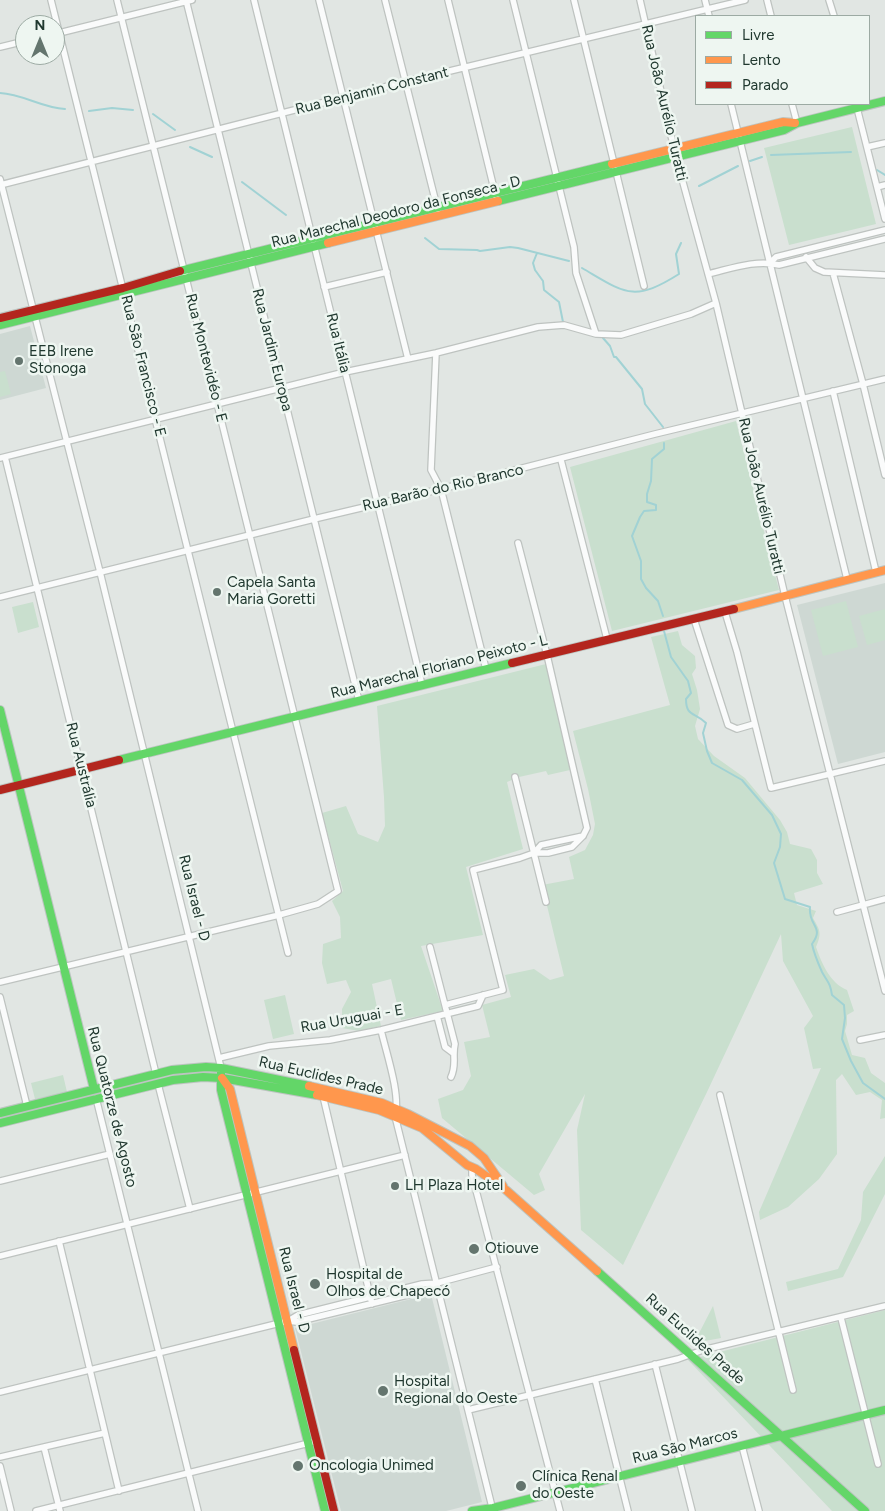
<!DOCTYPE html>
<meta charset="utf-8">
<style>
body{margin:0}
#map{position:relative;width:885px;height:1511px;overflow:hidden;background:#e1e6e3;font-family:Figtree,sans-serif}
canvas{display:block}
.legend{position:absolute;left:695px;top:15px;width:175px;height:90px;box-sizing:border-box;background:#eef6f1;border:1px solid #9caaa3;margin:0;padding:6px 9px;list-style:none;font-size:15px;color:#20382f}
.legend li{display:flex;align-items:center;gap:10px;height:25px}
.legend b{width:25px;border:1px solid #9caaa3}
.north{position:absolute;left:15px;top:15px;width:50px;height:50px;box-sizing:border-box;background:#eef6f1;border:1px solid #9caaa3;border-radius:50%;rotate:0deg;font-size:14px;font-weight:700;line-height:20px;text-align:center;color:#20382f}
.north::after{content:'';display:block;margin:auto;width:18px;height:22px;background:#64756e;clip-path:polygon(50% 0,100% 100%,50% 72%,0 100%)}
</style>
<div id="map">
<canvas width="885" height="1511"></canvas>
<ul class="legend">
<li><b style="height:6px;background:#63d668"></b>Livre</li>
<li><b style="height:6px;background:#ff974d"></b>Lento</li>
<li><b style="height:6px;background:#b3261e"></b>Parado</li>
</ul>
<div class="north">N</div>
</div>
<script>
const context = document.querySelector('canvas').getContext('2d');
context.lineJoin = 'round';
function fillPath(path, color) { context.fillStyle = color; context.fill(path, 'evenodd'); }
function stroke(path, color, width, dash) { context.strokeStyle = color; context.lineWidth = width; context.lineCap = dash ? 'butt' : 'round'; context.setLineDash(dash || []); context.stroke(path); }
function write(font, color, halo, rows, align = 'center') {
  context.font = font + ' Figtree,sans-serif'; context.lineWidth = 5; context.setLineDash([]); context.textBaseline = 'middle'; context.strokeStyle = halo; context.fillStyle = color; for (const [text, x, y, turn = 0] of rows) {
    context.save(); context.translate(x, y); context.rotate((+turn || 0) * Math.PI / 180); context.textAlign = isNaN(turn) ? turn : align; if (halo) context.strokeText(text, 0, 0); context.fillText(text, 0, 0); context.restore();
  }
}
fillPath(new Path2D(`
 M30 326 46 388 0 400V334Z
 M885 583V752L838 764 797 605Z
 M431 1294 482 1502 446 1511H341L295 1328Z`), '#ced8d3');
fillPath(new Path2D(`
 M852 127 876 224 789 245 764 148Z
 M5 371 11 394 0 397V372Z
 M736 421 779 590 612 631 570 467Z
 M846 601 858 647 823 656 811 610Z
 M33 602 39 627 18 633 12 607Z
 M885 609V640L867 645 859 616Z
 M678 631 682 645 695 656 696 668 692 674 697 690 700 709 695 726 698 739 714 756 745 778 780 820 787 832 790 844 811 849 817 860V873L823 884 794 893 797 905 816 911 813 918C820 930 822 933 816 947 822 964 830 983 847 990L854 1011 847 1015V1024L845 1031 852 1055 865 1058 871 1073 885 1083V1118L880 1119 882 1100 870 1092 856 1095 842 1074 836 1080 837 1154 819 1179 788 1207 760 1220 759 1212 821 1068 813 1069 804 1028 813 1016 783 961 781 934 707 1092 623 1265 581 1230 577 1130 585 1094 539 1174 545 1190 534 1195 442 1118 438 1099 463 1090 471 1076 464 1042 490 1037 482 1005 511 997 505 975 534 969 550 980 564 976 542 885 574 879 569 857 585 850 593 835 595 824 588 789 573 731 670 705 651 637Z
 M546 664 570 770 548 775 546 771 519 777 507 782 523 849 466 867 483 935 421 946 443 1011 401 1020 391 979 372 984 381 1026 359 1031 342 1028V1009L351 992 346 980 327 984 322 963 323 944 341 938 340 917 332 901 343 891 322 813 346 806 358 834 378 842 385 826 384 797 377 706Z
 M285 995 294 1034 273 1039 264 1000Z
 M63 1075 67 1092 35 1099 31 1083Z
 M885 1156V1194L843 1277 788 1291 786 1282 838 1269 861 1220 863 1192Z
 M713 1306 721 1338 694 1343Z
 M885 1310V1511H832L688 1360Z`), '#c9dfce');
stroke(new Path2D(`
 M0 93C23 94 42 108 65 109
 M89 111 112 108 133 110
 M153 114 175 130
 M190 147 212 157
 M771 155 851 152
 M750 161 762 157
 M877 170 885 175
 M242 182 286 215
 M699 186 738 166
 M425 238 439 249 477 250 480 251 510 247 518 248 569 261
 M537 253 533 263 535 270 543 281 544 290 559 302 563 322
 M582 268C625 293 633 303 679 274L676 254 681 243
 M603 338 610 346 614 357H616L642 389 645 404 663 427
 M663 616 658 601 646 588 641 579V561L632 536 640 517 644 511 656 510V505L647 502V494L651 481 652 459 664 449V443
 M664 631 671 657 688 681 691 693 686 699C686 717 695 712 706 723L703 733 707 751 712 763 742 780 772 815 781 834 780 847 774 863 785 899 810 907C808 927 825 926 812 944 814 954 818 963 822 972 828 983 830 982 832 995L844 1005 845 1018 842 1039 851 1061 863 1083 885 1099`), '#a1d2d4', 2);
const street = new Path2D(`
 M51 0 288 953
 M186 0 359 701
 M254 0 422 685
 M319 0 408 359
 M385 0 438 211
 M448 0 496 197
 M513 0 574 247 576 273 596 334
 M574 0 644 286
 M640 0 676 157 716 303 785 596 885 991
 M705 0 709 16
 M767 0 771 16
 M829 0 834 16
 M55 34 192 0
 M0 47 25 41
 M731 104 847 579
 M792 104 797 123
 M856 104 885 219
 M867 147 885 143
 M0 179 100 572 221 1068
 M0 185 404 82 745 0
 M877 187 885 185
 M806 257 815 268 824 272 885 275
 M770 263 776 257 885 230
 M833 273 863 384 885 475
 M708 274C730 269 756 259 779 265L885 239
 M324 287 387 272
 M436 353 431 470 441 489 486 669
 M833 391 876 572
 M5 457 156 1074
 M0 458 345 372 436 353 538 327 564 325 596 334 621 335 691 314 716 303
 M561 460 607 639
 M0 597 314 519 441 489 655 434 885 379
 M725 612 737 652 771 788 885 761
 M694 619 728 725 737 729 754 724
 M515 777 546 902
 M534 853 541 845 583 836
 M837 912 885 899
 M430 947 455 1044C452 1056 457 1065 451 1077
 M0 982 279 915 318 904 338 891 117 0
 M0 997 27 1106
 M445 1005 503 990 473 870 520 858 534 853H548L572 847 583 836 587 828 547 655 518 543
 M437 1016 445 1047 453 1053
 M381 1030C386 1052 401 1095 395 1116L493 1511
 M860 1040 885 1035
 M219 1058 269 1046 330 1040 381 1030 478 1006 483 995
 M158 1084 190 1209
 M720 1095 793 1390
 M323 1096 372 1304
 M96 1098 198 1511
 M472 1168V1175L560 1511
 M0 1181 110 1154
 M59 1241 119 1491
 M0 1256 405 1155
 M841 1318 878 1464
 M288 1321 296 1322 428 1290 437 1283
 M655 1364 692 1511
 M595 1379 628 1511
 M0 1392 288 1321 298 1315 422 1284 437 1283 497 1267
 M468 1410 678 1359 703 1350 885 1306
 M742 1446 759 1511
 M44 1447 60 1511
 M0 1457 105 1433
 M0 1466 11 1511
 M36 1511 317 1441`);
const fast = new Path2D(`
 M498 201 784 130 797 123 885 101
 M180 271 612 164
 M0 325 328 243
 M0 710 94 1089
 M119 760 512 663
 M221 1068V1090L325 1511
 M0 1113 172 1070 206 1067 221 1068 309 1086
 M0 1123 173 1080 203 1077 222 1078 317 1095
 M597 1271 865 1511
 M472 1511 493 1508 885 1410`);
const slow = new Path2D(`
 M612 164 783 122 795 123
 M328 243 498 201
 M734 609 885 570
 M222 1078 230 1089 294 1350
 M309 1086 382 1103 408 1114 470 1146 484 1158 503 1186
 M317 1095 379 1110 422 1128 467 1165 476 1169 506 1190 597 1271`);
const jam = new Path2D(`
 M0 318 123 288 180 271
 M512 663 734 609
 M0 790 119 760
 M294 1350 334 1511`);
stroke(street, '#bec3c0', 8);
stroke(fast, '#bcc4c0', 10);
stroke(slow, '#bcc4c0', 10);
stroke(jam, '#bcc4c0', 10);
stroke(street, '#fafbfb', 5.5);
stroke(fast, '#63d668', 8);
stroke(slow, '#ff974d', 8);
stroke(jam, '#b3261e', 8);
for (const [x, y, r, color] of [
 [19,361,5,"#64756e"],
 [217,592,5,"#64756e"],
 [395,1186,5,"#64756e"],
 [474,1249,6,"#64756e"],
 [315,1284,6,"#64756e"],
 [383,1391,6,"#64756e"],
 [298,1466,6,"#64756e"],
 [521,1486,6,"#64756e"]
]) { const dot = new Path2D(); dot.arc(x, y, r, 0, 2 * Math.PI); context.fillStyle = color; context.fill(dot); stroke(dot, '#eef6f1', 2); }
write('15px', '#20382f', '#eef6f1', [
 ["Rua Benjamin Constant",372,91,-14],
 ["Rua João Aurélio Turatti",664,103,77],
 ["Rua Marechal Deodoro da Fonseca - D",396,212,-14],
 ["Rua Itália",338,343,76],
 ["Rua Jardim Europa",272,350,76],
 ["Rua Montevidéo - E",206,358,76],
 ["Rua São Francisco - E",143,366,76],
 ["Rua Barão do Rio Branco",443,488,-13],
 ["Rua João Aurélio Turatti",761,496,77],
 ["Rua Marechal Floriano Peixoto - L",439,667,-14],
 ["Rua Austrália",81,765,76],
 ["Rua Israel - D",194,898,76],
 ["Rua Uruguai - E",352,1019,-10],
 ["Rua Euclides Prade",321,1076,13],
 ["Rua Quatorze de Agosto",112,1107,76],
 ["Rua Israel - D",294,1290,76],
 ["Rua Euclides Prade",695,1339,42],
 ["Rua São Marcos",685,1446,-14]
]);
write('15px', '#20382f', '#eef6f1', [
 ["EEB Irene",29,352],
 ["Stonoga",29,369],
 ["Capela Santa",227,583],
 ["Maria Goretti",227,600],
 ["LH Plaza Hotel",405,1186],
 ["Otiouve",485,1249],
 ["Hospital de",326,1275],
 ["Olhos de Chapecó",326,1292],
 ["Hospital",394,1382],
 ["Regional do Oeste",394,1399],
 ["Oncologia Unimed",309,1466],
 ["Clínica Renal",532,1477],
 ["do Oeste",532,1494]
], 'left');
</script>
